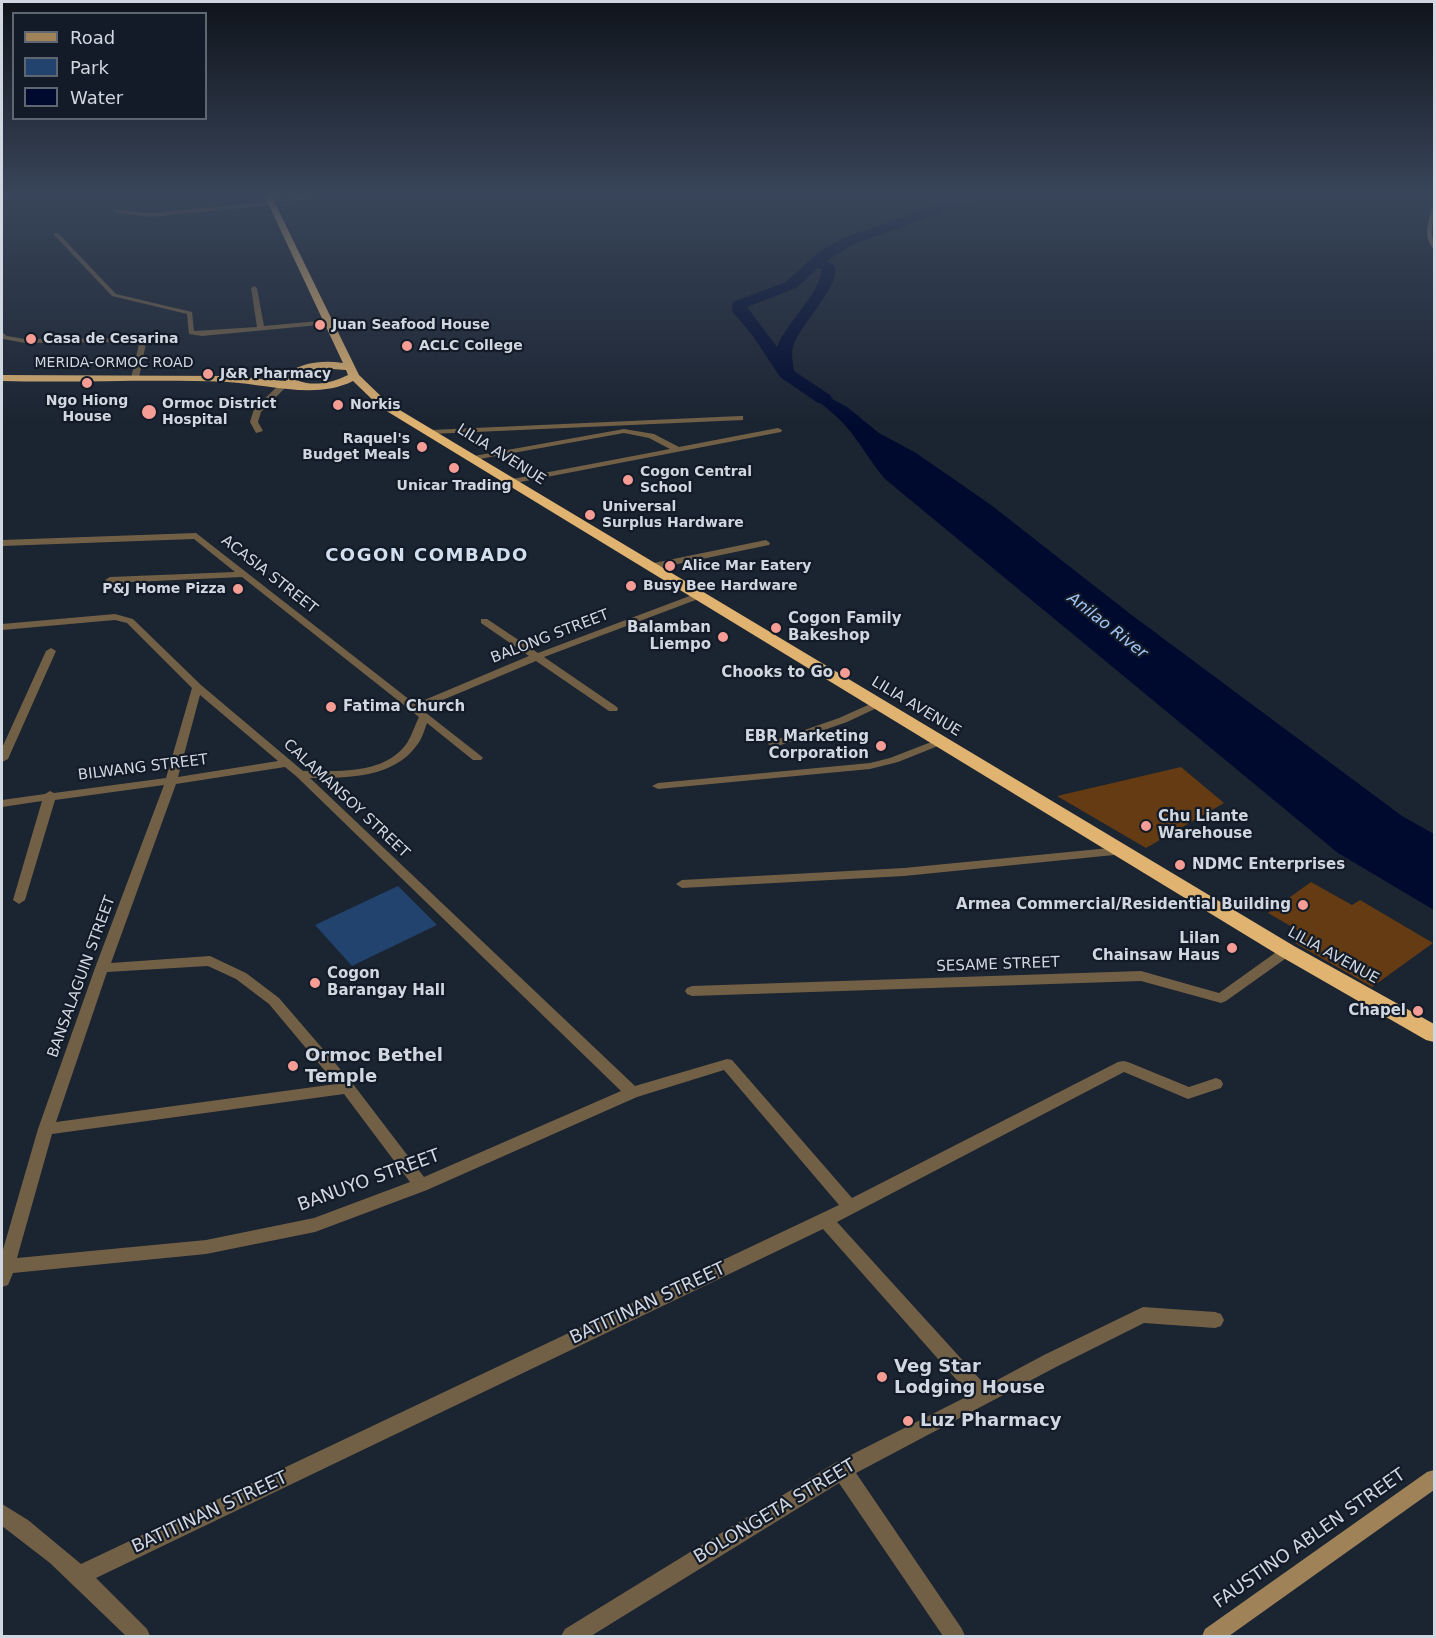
<!DOCTYPE html>
<style>
body{margin:0}
#map{position:relative;width:1436px;height:1638px;overflow:hidden;background:#1b2431;font-family:"DejaVu Sans",sans-serif}
canvas{display:block}
.frame{position:absolute;inset:0;border:3px solid #d1d7e0;pointer-events:none}
.legend{position:absolute;left:12px;top:12px;width:195px;height:108px;box-sizing:border-box;background:#121b27;border:2px solid #5e6671;margin:0;padding:8px 10px;list-style:none;font-size:18px;color:#d1d7e0}
.legend li{display:flex;align-items:center;gap:12px;height:30px}
.legend b{width:30px;border:2px solid #5e6671}
</style>
<div id="map">
<canvas width="1436" height="1638"></canvas>
<div class="frame"></div>
<ul class="legend">
<li><b style="height:8px;background:#9f8258"></b>Road</li>
<li><b style="height:16px;background:#21436d"></b>Park</li>
<li><b style="height:16px;background:#000a2f"></b>Water</li>
</ul>
</div>
<script>
const context = document.querySelector('canvas').getContext('2d');
context.lineJoin = 'round';
function fillPath(path, color) { context.fillStyle = color; context.fill(path, 'evenodd'); }
function stroke(path, color, width, dash) { context.strokeStyle = color; context.lineWidth = width; context.lineCap = dash ? 'butt' : 'round'; context.setLineDash(dash || []); context.stroke(path); }
function write(font, color, halo, rows, align = 'center') {
  context.font = font + ' "DejaVu Sans",sans-serif'; context.lineWidth = 4.5; context.setLineDash([]); context.textBaseline = 'middle'; context.strokeStyle = halo; context.fillStyle = color; for (const [text, x, y, turn = 0] of rows) {
    context.save(); context.translate(x, y); context.rotate((+turn || 0) * Math.PI / 180); context.textAlign = isNaN(turn) ? turn : align; if (halo) context.strokeText(text, 0, 0); context.fillText(text, 0, 0); context.restore();
  }
}
fillPath(new Path2D(`
 M398 886 437 925 352 966 315 925Z`), '#21436d');
fillPath(new Path2D(`
 M788 375 847 407 879 433 916 453 991 505 1129 613 1402 816 1434 834V910L1338 853 885 479C868 459 857 436 838 418 822 403 803 391 788 375Z`), '#000a2f');
fillPath(new Path2D(`
 M961 197H978L976 200 854 244 826 261 834 265C844 283 798 326 793 347 791 355 793 363 794 371L830 395 833 399 830 403H818L780 377 753 336 732 311 733 302 786 282 820 251 844 238ZM818 268 822 270C817 298 788 320 777 347L747 307 796 288Z`), '#000a2f');
fillPath(new Path2D(`
 M1181 767 1224 803 1146 848 1057 796Z
 M1311 882 1352 905 1360 900 1433 943 1372 987 1295 943 1306 935 1268 913Z`), '#643b12');
fillPath(new Path2D(`
 M316 197 314 199 269 202 266 200Z
 M271 202 273 205 150 217 113 212 116 210 150 213Z
 M54 233H58L116 294 192 312 194 331 257 327 251 288 254 286 257 288 264 326 330 320 333 322 330 324 202 336 189 334 187 314 112 296 54 235Z
 M2 332 7 336 25 339 137 338 146 343 139 378 135 380 131 378 139 344 136 342 25 343 3 339Z
 M283 381 290 383 261 412 258 422 263 431 256 433 250 422 254 409Z
 M740 416H743V420L431 434 427 432 431 430Z
 M778 428 782 430 781 432 510 484H507V480L670 449 649 438 624 433 474 460 470 458 474 456 624 429 654 434 679 447Z
 M196 533 415 704 529 656 481 623V619H487L538 653 695 594H701V598L544 657 617 707 618 709 617 711H609L536 661 421 709 481 756 483 758 481 760H473L427 723C424 731 422 739 417 745 394 778 347 778 310 778L635 1086 727 1059 732 1060 852 1198 1118 1062 1123 1061 1128 1062 1189 1087 1216 1078 1221 1080 1223 1084 1221 1088 1188 1099 1124 1072 837 1222 986 1386 1044 1355 1143 1307 1215 1312 1221 1314 1224 1320 1221 1326 1215 1328 1144 1323 1056 1367 856 1473 962 1629 965 1636H943L839 1483 591 1636H561L565 1629 835 1463 970 1395 823 1229 96 1578 147 1629 150 1636H126L50 1563 2 1526V1504L28 1520 81 1564 839 1205 724 1070 637 1097 427 1190 315 1232 206 1254 13 1273 8 1285 2 1287V1253L38 1129 95 968 164 785 55 800 25 900 19 904 13 900 42 801 2 807V800L45 794 50 791 54 793 166 778 192 688 127 623 115 620 2 630V624L115 614 133 619 201 685 303 771C337 771 385 775 407 743 412 735 415 725 419 717L242 577 110 583 105 580 110 577 235 572 194 539 2 546V540ZM200 695 278 761 178 777ZM285 767 296 776 621 1091 424 1177 353 1084 279 998 246 973 210 956 111 963 176 784ZM208 966 236 979 269 1004 336 1084 56 1122 107 972ZM344 1094 410 1182 314 1218 206 1240 17 1258 52 1134Z
 M766 540 770 543 769 545 649 570 644 567 649 564Z
 M51 648 56 651 8 759 2 762V748L46 651Z
 M877 701 882 704 881 706 847 722 778 746 774 747 768 744 770 742 839 718Z
 M939 739 945 742 943 744 898 762 870 769 658 789 652 786 658 783 870 763 890 758Z
 M1120 847 1124 848 1126 851 1124 854 904 876 682 888 676 884 682 880 904 868Z
 M1287 946 1292 948 1294 951 1292 954 1226 1001 1221 1003 1141 981 692 996 687 994 685 991 687 988 692 986 1141 971 1219 993 1282 948Z`), '#726046');
fillPath(new Path2D(`
 M1434 208C1435 217 1431 226 1432 234 1432 240 1435 243 1434 249 1423 238 1428 224 1431 210Z
 M1434 1470V1490L1229 1636H1202L1205 1629 1427 1472Z`), '#9f8258');
fillPath(new Path2D(`
 M265 197H272L359 375 388 403 1294 946 1434 1024V1042L1426 1040 1280 956 380 407 353 381C316 400 267 384 227 382 152 379 76 383 2 381V375L227 376 286 381V374C303 362 323 360 343 363ZM319 368 346 370 348 375C332 383 313 387 296 380L295 377 307 371Z`), '#e1b371');
const sky = context.createLinearGradient(0, 0, 0, 426);
sky.addColorStop(0, '#0f141b');
sky.addColorStop(0.46, '#39455a');
sky.addColorStop(1, '#39455a00');
context.fillStyle = sky;
context.fillRect(0, 0, 1436, 426);
for (const [x, y, r, color] of [
 [320,325,6,"#f59c94"],
 [31,339,6,"#f59c94"],
 [407,346,6,"#f59c94"],
 [208,374,6,"#f59c94"],
 [87,383,6,"#f59c94"],
 [338,405,6,"#f59c94"],
 [149,412,8,"#f59c94"],
 [422,447,6,"#f59c94"],
 [454,468,6,"#f59c94"],
 [628,480,6,"#f59c94"],
 [590,515,6,"#f59c94"],
 [670,566,6,"#f59c94"],
 [631,586,6,"#f59c94"],
 [238,589,6,"#f59c94"],
 [776,628,6,"#f59c94"],
 [723,637,6,"#f59c94"],
 [845,673,6,"#f59c94"],
 [331,707,6,"#f59c94"],
 [881,746,6,"#f59c94"],
 [1146,826,6,"#f59c94"],
 [1180,865,6,"#f59c94"],
 [1303,905,6,"#f59c94"],
 [1232,948,6,"#f59c94"],
 [315,983,6,"#f59c94"],
 [1418,1011,6,"#f59c94"],
 [293,1066,6,"#f59c94"],
 [882,1377,6,"#f59c94"],
 [908,1421,6,"#f59c94"]
]) { const dot = new Path2D(); dot.arc(x, y, r, 0, 2 * Math.PI); context.fillStyle = color; context.fill(dot); stroke(dot, '#121b27', 2); }
write('bold 14px', '#d1d7e0', '#121b27', [
 ["Juan Seafood House",332,325],
 ["Casa de Cesarina",43,339],
 ["ACLC College",419,346],
 ["J&R Pharmacy",220,374],
 ["Ngo Hiong",87,401,"center"],
 ["House",87,417,"center"],
 ["Ormoc District",162,404],
 ["Hospital",162,420],
 ["Norkis",350,405],
 ["Raquel's",410,439,"right"],
 ["Budget Meals",410,455,"right"],
 ["Cogon Central",640,472],
 ["School",640,488],
 ["Unicar Trading",454,486,"center"],
 ["Universal",602,507],
 ["Surplus Hardware",602,523],
 ["Alice Mar Eatery",682,566],
 ["Busy Bee Hardware",643,586],
 ["P&J Home Pizza",226,589,"right"]
], 'left');
write('14px', '#d1d7e0', '#121b27', [
 ["MERIDA-ORMOC ROAD",114,363]
]);
write('15px', '#d1d7e0', '#121b27', [
 ["LILIA AVENUE",501,455,32],
 ["ACASIA STREET",269,575,38],
 ["BALONG STREET",550,637,-21],
 ["LILIA AVENUE",916,707,31],
 ["BILWANG STREET",143,768,-7],
 ["CALAMANSOY STREET",346,799,43],
 ["LILIA AVENUE",1333,956,29],
 ["SESAME STREET",998,965,-2],
 ["BANSALAGUIN STREET",82,977,-70]
]);
write('bold 15px', '#d1d7e0', '#121b27', [
 ["Cogon Family",788,619,"left"],
 ["Bakeshop",788,636,"left"],
 ["Balamban",711,628],
 ["Liempo",711,645],
 ["Chooks to Go",833,673],
 ["Fatima Church",343,707,"left"],
 ["EBR Marketing",869,737],
 ["Corporation",869,754],
 ["Chu Liante",1158,817,"left"],
 ["Warehouse",1158,834,"left"],
 ["NDMC Enterprises",1192,865,"left"],
 ["Armea Commercial/Residential Building",1291,905],
 ["Lilan",1220,939],
 ["Chainsaw Haus",1220,956],
 ["Cogon",327,974,"left"],
 ["Barangay Hall",327,991,"left"],
 ["Chapel",1406,1011]
], 'right');
write('italic 16px', '#a4c5f5', '#121b27', [
 ["Anilao River",1107,626,38]
]);
context.letterSpacing = '1.5px';
write('bold 18px', '#d1dfef', '#121b27', [
 ["COGON COMBADO",427,556]
]);
context.letterSpacing = '0px';
write('bold 18px', '#d1d7e0', '#121b27', [
 ["Ormoc Bethel",305,1056],
 ["Temple",305,1077],
 ["Veg Star",894,1367],
 ["Lodging House",894,1388],
 ["Luz Pharmacy",920,1421]
], 'left');
write('18px', '#d1d7e0', '#121b27', [
 ["BANUYO STREET",369,1181,-20],
 ["BATITINAN STREET",648,1304,-25],
 ["BOLONGETA STREET",775,1512,-31],
 ["BATITINAN STREET",210,1513,-25],
 ["FAUSTINO ABLEN STREET",1310,1539,-35]
]);
</script>
